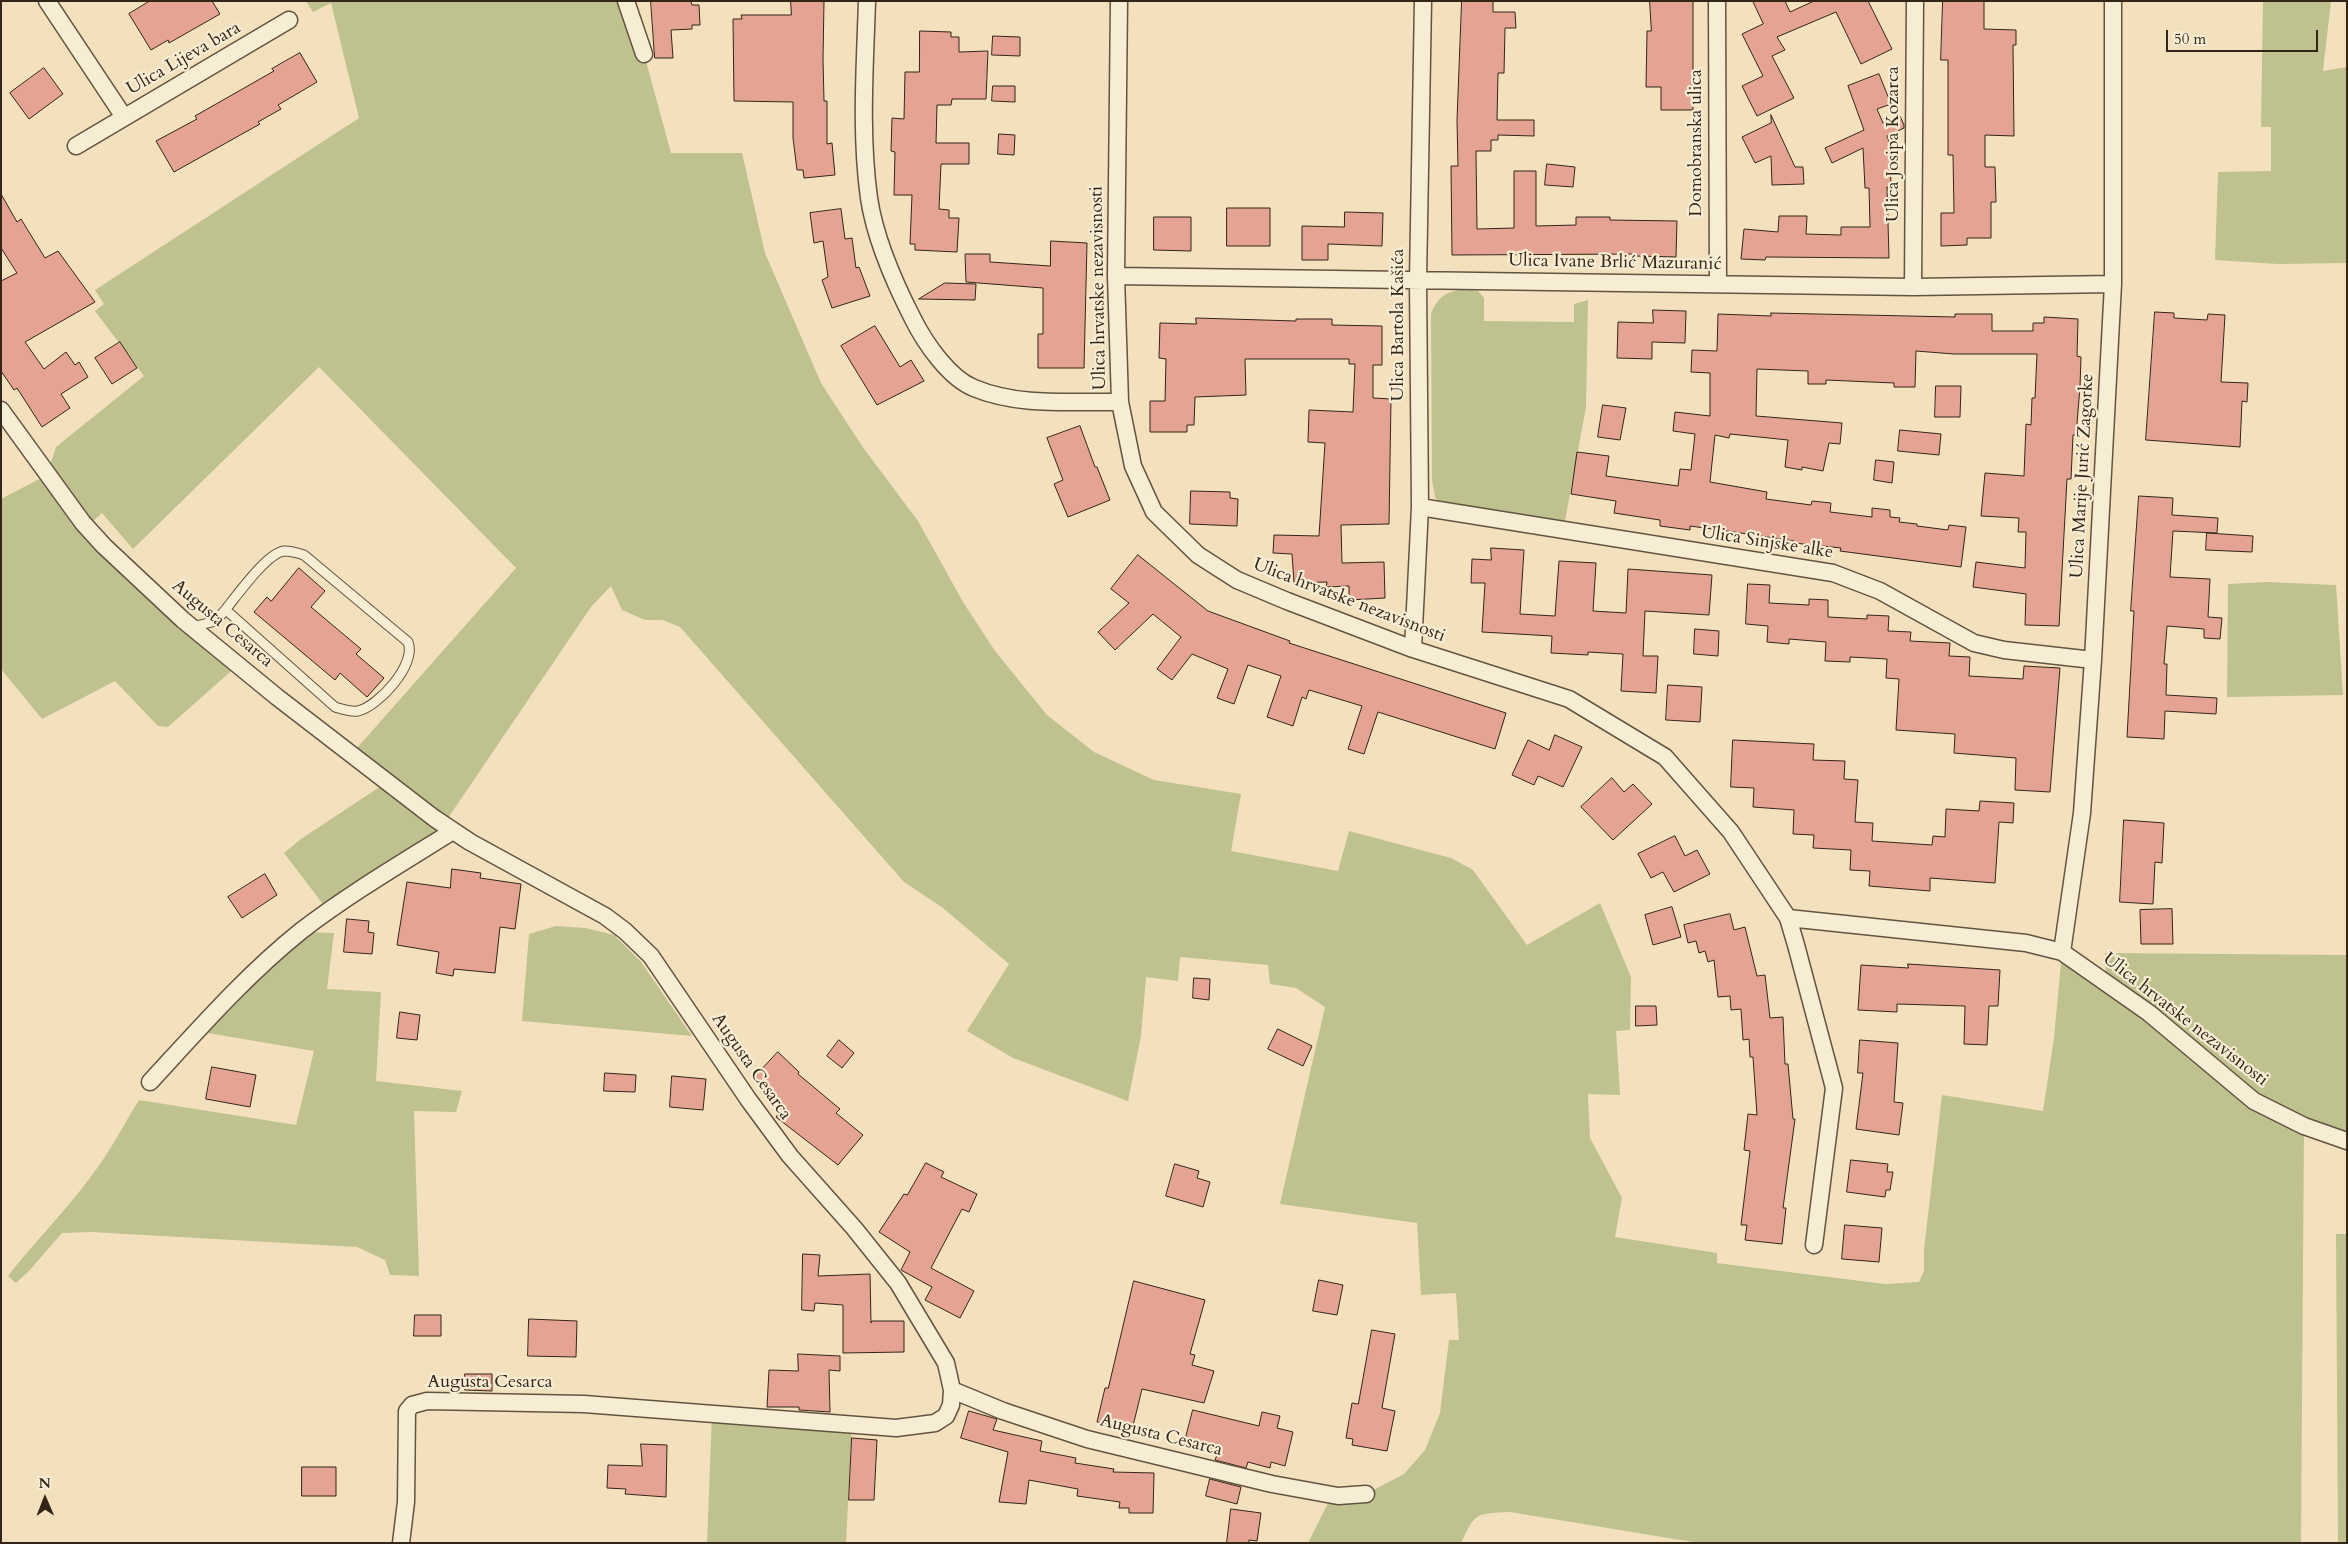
<!DOCTYPE html>
<meta charset="utf-8">
<style>
body{margin:0}
#map{position:relative;width:2348px;height:1544px;overflow:hidden;background:#f3e1bd;font-family:Cardo,serif}
canvas{display:block}
.frame{position:absolute;inset:0;border:2px solid #332518;pointer-events:none}
.north{position:absolute;left:20px;top:1474px;width:50px;height:50px;-webkit-text-stroke:4px #f7ecd4;paint-order:stroke;rotate:359deg;font-size:14px;font-weight:700;line-height:20px;text-align:center;color:#332518}
.north::after{content:'';display:block;margin:auto;width:18px;height:22px;background:#332518;clip-path:polygon(50% 0,100% 100%,50% 72%,0 100%)}
.scale{position:absolute;left:2166px;top:30px;width:152px;height:22px;box-sizing:border-box;border:2px solid #332518;border-top:0;padding-left:6px;font-size:15px;line-height:18px;white-space:nowrap;color:#332518;-webkit-text-stroke:4px #f7ecd4;paint-order:stroke}
</style>
<div id="map">
<canvas width="2348" height="1544"></canvas>
<div class="frame"></div>
<div class="north">N</div>
<div class="scale">50 m</div>
</div>
<script>
const context = document.querySelector('canvas').getContext('2d');
context.lineJoin = 'round';
function fillPath(path, color) { context.fillStyle = color; context.fill(path, 'evenodd'); }
function stroke(path, color, width, dash) { context.strokeStyle = color; context.lineWidth = width; context.lineCap = dash ? 'butt' : 'round'; context.setLineDash(dash || []); context.stroke(path); }
function write(font, color, halo, rows, align = 'center') {
  context.font = font + ' Cardo,serif'; context.lineWidth = 4.5; context.setLineDash([]); context.textBaseline = 'middle'; context.strokeStyle = halo; context.fillStyle = color; for (const [text, x, y, turn = 0] of rows) {
    context.save(); context.translate(x, y); context.rotate((+turn || 0) * Math.PI / 180); context.textAlign = isNaN(turn) ? turn : align; if (halo) context.strokeText(text, 0, 0); context.fillText(text, 0, 0); context.restore();
  }
}
fillPath(new Path2D(`
 M306 1H626L644 54 671 153H742L765 253 821 383 862 446 918 521 963 602 995 651 1047 715 1094 752 1154 780 1241 794 1231 851 1338 871 1349 831 1451 858 1473 870 1527 945 1600 903 1631 977 1630 1030 1616 1031 1620 1095 1588 1094 1590 1138 1622 1198 1615 1237 1717 1253V1263L1885 1284 1919 1282 1924 1271V1249L1942 1095 2043 1111 2054 1038 2062 952 2106 982 2105 953 2347 955V1141L2304 1127 2301 1543H1699L1510 1512C1476 1514 1476 1511 1461 1543H1308L1332 1495 1366 1494 1404 1474 1425 1450 1440 1413 1449 1340H1459L1456 1293 1421 1295 1417 1223 1280 1204 1325 1007 1296 988 1270 984 1268 965 1180 957 1178 981 1146 977 1141 1036 1128 1101 1013 1058 967 1031 1009 964 943 908 904 882 680 627 663 620H645L622 610 611 586 591 607 444 824 453 831 329 912 284 853 301 839 387 782 353 756 357 748 516 568 319 367 133 549 102 513 87 527 238 665 168 727 158 726 115 681 42 719 1 669V499L47 475 56 447 144 376 95 311 104 304 95 290 359 118 331 3 313 12Z
 M2263 1H2331L2323 71 2347 67V263L2278 264 2215 260 2218 172 2271 171V127H2261Z
 M1465 289 1478 291 1484 298V321L1574 322V304L1588 300 1586 407 1564 526 1442 505 1435 497 1432 480 1431 314C1438 296 1447 291 1465 289Z
 M2267 582 2336 585 2343 695 2227 697 2228 584Z
 M556 926 586 928 614 935 641 962 692 1036 522 1021 529 934Z
 M301 932 334 933 327 989 381 992 376 1081 462 1091 456 1112 414 1111 419 1276 390 1275 385 1260 357 1247 91 1232 62 1233 29 1271 16 1283 8 1276C35 1241 66 1211 92 1175 110 1152 124 1124 139 1100L296 1125 314 1051 196 1031Z
 M2336 1234H2347V1543H2338Z
 M712 1414 852 1425 846 1543H707Z`), '#bfc28e');
const building = new Path2D(`
 M150 1H212L220 14 169 43 168 40 151 50 129 14Z
 M651 1H691L692 5H699L700 25H692V29L671 30 673 58H655Z
 M791 1H824L823 59 824 101H827V144L832 143 835 175 804 178 803 170H797L793 138V102L734 101 733 19H742L741 15H791Z
 M1462 1H1493V12H1515L1516 28H1505L1504 73H1498L1497 120H1534V136L1498 135V140H1491V151H1476L1477 229 1514 228V171H1536V226L1576 225V217H1610V220L1677 221 1676 257 1636 256V254L1452 255 1451 166H1458L1457 121Z
 M1650 1H1693V110H1661V87H1646L1647 31H1651Z
 M1753 1H1785L1790 12 1814 1H1868L1892 49 1861 64 1836 12 1777 37 1785 50 1772 56 1794 98 1757 116 1742 86 1763 76 1742 34 1763 24Z
 M1943 1H1984V29L2016 30V45H2013L2014 136 1985 135V167H1995L1996 202H1991V238H1967V245L1941 246V213H1954L1953 155H1948V60H1941Z
 M920 31 951 32V37H959V52L988 51 986 99H952L951 105H937L936 143H969V164H941L939 209 949 210V218H959L957 252 915 250V244H910L912 195H894L895 152 891 151 892 118 904 119 905 72H919Z
 M993 36 1020 37V56L992 55Z
 M300 53 317 82 278 105 281 109 258 122 260 124 174 172 156 141 197 119 195 116 274 71 272 69Z
 M44 68 63 94 29 119 10 93Z
 M1879 74 1891 104 1877 109 1883 123 1900 116 1904 125V128L1887 136 1893 152 1890 153 1891 187H1887L1889 258 1766 257 1765 260 1741 259 1744 229 1778 232 1779 216H1807L1806 234 1841 235V227H1870L1869 188H1865L1863 148 1832 163 1825 148 1864 130 1848 86Z
 M993 86H1015V102L992 101Z
 M1771 115 1795 167H1803L1804 184 1772 185 1771 156 1755 163 1742 137 1771 123Z
 M999 134 1015 135 1014 155 998 154Z
 M1547 164 1575 167 1573 187 1545 185Z
 M1 194 17 222 21 219 45 258 58 251 95 302 25 342 44 369 66 352 75 365 79 362 88 377 61 394 70 408 42 427 17 388 14 390 1 371V281L17 273 1 248Z
 M1227 208H1270V246H1227Z
 M841 209 845 239 852 238 856 268 859 267 870 296 832 308 822 280 828 277 823 241 814 243 810 213Z
 M1345 212 1383 213 1382 246 1328 244V260H1302V226L1344 227Z
 M1154 217H1191V251L1154 250Z
 M1051 241 1087 243 1084 368H1038V334H1043V288L966 282 965 254H990V262L1050 266Z
 M945 283 976 284 975 300 919 299Z
 M1653 310 1686 311 1685 343 1652 342V359L1617 358 1618 322 1653 323Z
 M2155 312 2174 313V318L2207 320 2208 314 2225 315 2221 382 2248 383 2247 402 2242 401 2240 447 2146 440Z
 M1771 313 1955 317V314H1992V331H2033V323H2044V317L2078 319 2077 356 2081 357 2080 387 2076 435H2073L2071 479H2067L2059 626 2025 625 2026 594 1973 587 1976 562 2025 568 2026 532H2018L2019 518 1981 516 1985 473 2024 476 2026 424 2031 425 2032 398H2035L2037 354H1954L1916 351 1915 387H1894V383L1826 380V384H1808V371L1757 369 1756 416 1842 423 1840 444 1829 443 1823 471 1802 467V470L1785 467 1788 440 1730 434 1729 438 1715 435 1710 482 1767 492 1766 499 1811 505 1812 501 1831 503 1830 512 1872 517V508L1890 510V517L1900 518 1899 522 1917 524V526L1948 530 1949 525 1966 527 1961 567 1840 551 1841 548 1794 543V541L1734 532 1690 526V530L1660 526V520L1614 513 1616 501 1571 494 1577 452 1609 456 1606 476 1678 486 1680 469 1691 470 1695 434 1673 431 1675 412 1710 416V373L1691 372 1692 350 1717 351 1718 314 1771 316Z
 M1196 318 1296 321V319H1332V325L1382 326V365H1373V398L1391 399 1389 524 1341 525 1342 563 1384 562 1385 598 1349 600V586L1326 587 1327 582 1294 583 1292 554 1273 553 1274 535 1319 536 1325 443 1308 442 1309 410 1353 412 1355 364H1349V359H1245L1246 395 1195 397 1194 425H1187V432H1150V401H1165L1166 359 1159 358 1160 323 1196 324Z
 M875 326 900 367 911 360 924 381 877 405 841 346Z
 M120 342 137 368 112 384 95 358Z
 M1936 386H1961L1960 417H1935Z
 M1603 405 1626 408 1620 440 1598 437Z
 M1080 426 1095 467H1097L1110 500 1068 517 1054 484 1063 480 1047 438Z
 M1900 430 1941 434 1939 455 1898 451Z
 M1876 460 1894 462 1892 483 1874 480Z
 M1191 491 1230 492V498L1238 499 1237 526 1190 524Z
 M2139 496 2173 498 2172 515 2218 518 2217 533 2173 531 2170 577 2210 579 2208 617 2222 618 2220 639 2204 638V629L2167 626 2164 664H2167L2166 695 2217 698 2216 714 2165 711 2164 739 2127 737 2134 611H2131Z
 M2207 533 2253 536 2252 552 2206 550Z
 M1491 548 1524 550 1520 614 1555 616 1559 561 1596 563 1593 611 1626 613 1628 569 1712 575 1709 615 1645 611 1643 656H1658L1656 693 1621 691 1623 654 1588 652V655L1551 653 1552 636 1482 632 1485 583H1471L1472 559 1491 560Z
 M1138 555 1208 611 1290 641 1289 643 1506 713 1495 749 1378 712 1364 754 1348 749 1362 706 1309 690 1306 699 1302 697 1293 726 1267 717 1281 676 1248 665 1234 704 1217 698 1228 669 1192 654 1172 680 1157 669 1181 637 1153 614 1115 650 1098 632 1129 603 1111 589Z
 M299 568 325 591 311 607 361 649 356 654 384 678 367 697 340 673 335 680 254 612 267 597 271 601Z
 M1748 584 1770 585 1769 603 1809 605V599L1828 600V617L1867 619V615L1889 616 1888 631 1911 632 1910 641 1950 643 1949 656 1970 657 1969 676 2023 679 2024 666 2060 668 2050 792 2015 790 2016 758 1954 753 1955 734 1896 730 1899 679 1886 678 1887 659 1850 657V662L1825 661 1826 642 1789 639V644L1767 642 1768 626 1746 624Z
 M1695 629 1719 631 1718 656 1694 654Z
 M1668 685 1702 687 1700 722 1666 720Z
 M1555 735 1582 747 1563 787 1538 776 1534 785 1512 775 1528 740 1549 750Z
 M1733 740 1814 744 1813 760 1845 761 1844 779 1858 780 1855 822 1873 823 1872 841 1932 845 1933 836 1945 837 1946 809 1979 811 1980 801 2014 803 2013 823 1999 822 1995 883 1930 878V891L1869 886 1870 871 1850 870 1851 850 1813 848 1814 835 1793 834 1794 810 1753 807 1754 788 1731 787Z
 M1612 778 1624 792 1633 784 1652 804 1613 840 1581 807Z
 M2124 820 2164 823 2162 863 2155 862 2153 904 2120 902Z
 M1675 836 1685 856 1697 850 1710 874 1674 892 1663 872 1651 878 1638 854Z
 M452 869 481 873 480 878 521 884 515 929 500 927 495 973 454 969 453 976 436 973 439 952 397 945 407 882 450 888Z
 M265 874 277 895 242 918 228 897Z
 M1672 907 1681 937 1653 945 1645 915Z
 M2172 909 2173 944H2141L2140 910Z
 M1730 914 1734 930 1745 927 1757 976 1765 975 1770 1018 1783 1017 1785 1064H1788L1793 1119H1795L1783 1208H1786L1782 1244 1745 1240 1747 1225H1741L1750 1151 1744 1150 1748 1114 1757 1115 1753 1057H1750L1749 1039 1743 1040 1741 1009 1731 1010 1730 996 1718 997 1714 960 1708 962 1705 951 1699 953 1696 941 1688 943 1684 925Z
 M347 919 369 921 368 932 374 933 372 954 344 952Z
 M1908 964 2000 970 1998 1006H1989L1987 1045 1964 1044 1965 1006 1897 1004V1012L1858 1010 1861 965 1908 968Z
 M1194 978 1210 979 1209 1000 1193 998Z
 M1636 1006H1656L1657 1025 1636 1026Z
 M400 1012 420 1015 417 1040 397 1038Z
 M1278 1029 1312 1046 1303 1066 1268 1049Z
 M839 1040 854 1053 842 1068 827 1056Z
 M1860 1040 1898 1043 1894 1102 1903 1103 1899 1135 1856 1129 1863 1073H1858Z
 M778 1052 799 1072 798 1074 840 1109 836 1113 863 1135 838 1165 776 1117 784 1107 753 1079Z
 M212 1067 256 1075 250 1107 206 1099Z
 M605 1073 636 1075 635 1092 604 1091Z
 M672 1076 706 1079 703 1110 670 1107Z
 M1851 1160 1888 1164 1887 1172H1893L1890 1190H1886L1885 1197 1847 1192Z
 M926 1163 944 1172 941 1177 977 1194 969 1212 962 1209 931 1268 974 1291 960 1318 925 1300 932 1287 901 1270 910 1252 879 1232 904 1194 907 1195Z
 M1175 1164 1199 1171 1197 1178 1210 1182 1203 1207 1166 1196Z
 M1845 1225 1882 1228 1879 1262 1842 1259Z
 M803 1254 820 1255 818 1276 870 1274 871 1323 872 1321H904V1352L843 1353V1305L815 1303 814 1311 802 1310Z
 M1319 1280 1343 1285 1337 1315 1313 1311Z
 M1134 1281 1205 1300 1190 1354 1195 1355 1192 1365 1214 1371 1204 1403 1142 1389 1132 1430 1097 1422 1105 1388H1108Z
 M415 1315H441V1336H414Z
 M529 1319 577 1321 576 1357 528 1356Z
 M1372 1330 1395 1334 1382 1408 1395 1411 1387 1451 1352 1445 1353 1439 1346 1438 1352 1403 1358 1404Z
 M798 1354 840 1356V1371L829 1370 830 1412 799 1410V1407H767L769 1370 798 1371Z
 M465 1374H492V1391L465 1390Z
 M1193 1410 1259 1426 1262 1412 1280 1416 1277 1428 1293 1432 1285 1466 1271 1462 1270 1468 1248 1462 1246 1468 1215 1460 1218 1452 1184 1445Z
 M969 1411 997 1419 993 1430 1042 1441 1040 1451 1076 1458 1075 1463 1114 1469 1113 1472 1154 1473 1153 1513H1129V1508H1119L1120 1502 1077 1496 1078 1489 1029 1480 1026 1504 999 1502 1008 1452 961 1438Z
 M852 1438 877 1440 874 1500H849Z
 M641 1444 667 1445 666 1497 625 1494 626 1489 607 1488 608 1465 642 1466Z
 M302 1467H336V1496H302Z
 M1210 1479 1241 1487 1237 1504 1206 1496Z
 M1231 1509 1261 1513 1257 1541 1249 1540V1543H1227Z`);
fillPath(building, '#e5a493');
stroke(building, '#332518', 1);
const lane = new Path2D(`
 M192 627 212 622 221 615C234 600 266 553 284 551 291 551 298 553 304 555L408 642C417 664 379 706 358 711 350 712 342 709 335 707L226 610`);
const street = new Path2D(`
 M47 1 124 117
 M626 1 644 54
 M867 1C865 66 860 133 869 198 875 239 894 282 913 319 925 343 949 378 974 388 1019 407 1073 401 1120 402
 M1119 1 1116 276 1120 402 1133 466 1154 512 1198 555 1237 580 1287 601 1413 649 1569 699 1665 757 1731 832 1788 918 1796 945 1834 1088 1814 1245
 M1717 1 1718 284
 M76 146 289 20
 M1116 276 1913 287 2113 284
 M1913 287 1915 1
 M1 410 83 523 104 546 183 620 277 697 434 818 470 842 605 916 625 931 651 956 748 1099 790 1156 854 1228 898 1283 946 1363 952 1390 951 1405 946 1416 935 1423 896 1428 584 1404 427 1401 412 1405 407 1411 406 1502 401 1543
 M1420 507 1833 573 1880 591 1974 643 2004 650 2093 660
 M1413 649 1420 507 1418 280 1423 1
 M1788 918 2026 943 2062 952 2149 1013 2254 1101 2304 1126 2347 1141
 M2062 952 2082 813 2093 660 2113 284V1
 M150 1082C198 1030 246 975 301 931 349 894 402 863 453 831
 M952 1390 1003 1411 1087 1439 1272 1484 1338 1496 1366 1494`);
stroke(lane, '#635441', 11);
stroke(street, '#635441', 19);
stroke(lane, '#f7ecd4', 9);
stroke(street, '#f7ecd4', 16);
write('18px', '#332518', '#f7ecd4', [
 ["Ulica Lijeva bara",184,59,-30],
 ["Domobranska ulica",1697,143,-90],
 ["Ulica Josipa Kozarca",1894,144,-90],
 ["Ulica Ivane Brlić Mazuranić",1615,263,1],
 ["Ulica hrvatske nezavisnosti",1099,288,-91],
 ["Ulica Bartola Kašića",1399,325,-90],
 ["Ulica Marije Jurić Zagorke",2083,476,-87],
 ["Ulica Sinjske alke",1767,543,9],
 ["Ulica hrvatske nezavisnosti",1349,601,21],
 ["Augusta Cesarca",222,624,40],
 ["Ulica hrvatske nezavisnosti",2185,1020,38],
 ["Augusta Cesarca",751,1067,55],
 ["Augusta Cesarca",490,1383],
 ["Augusta Cesarca",1161,1436,14]
]);
</script>
